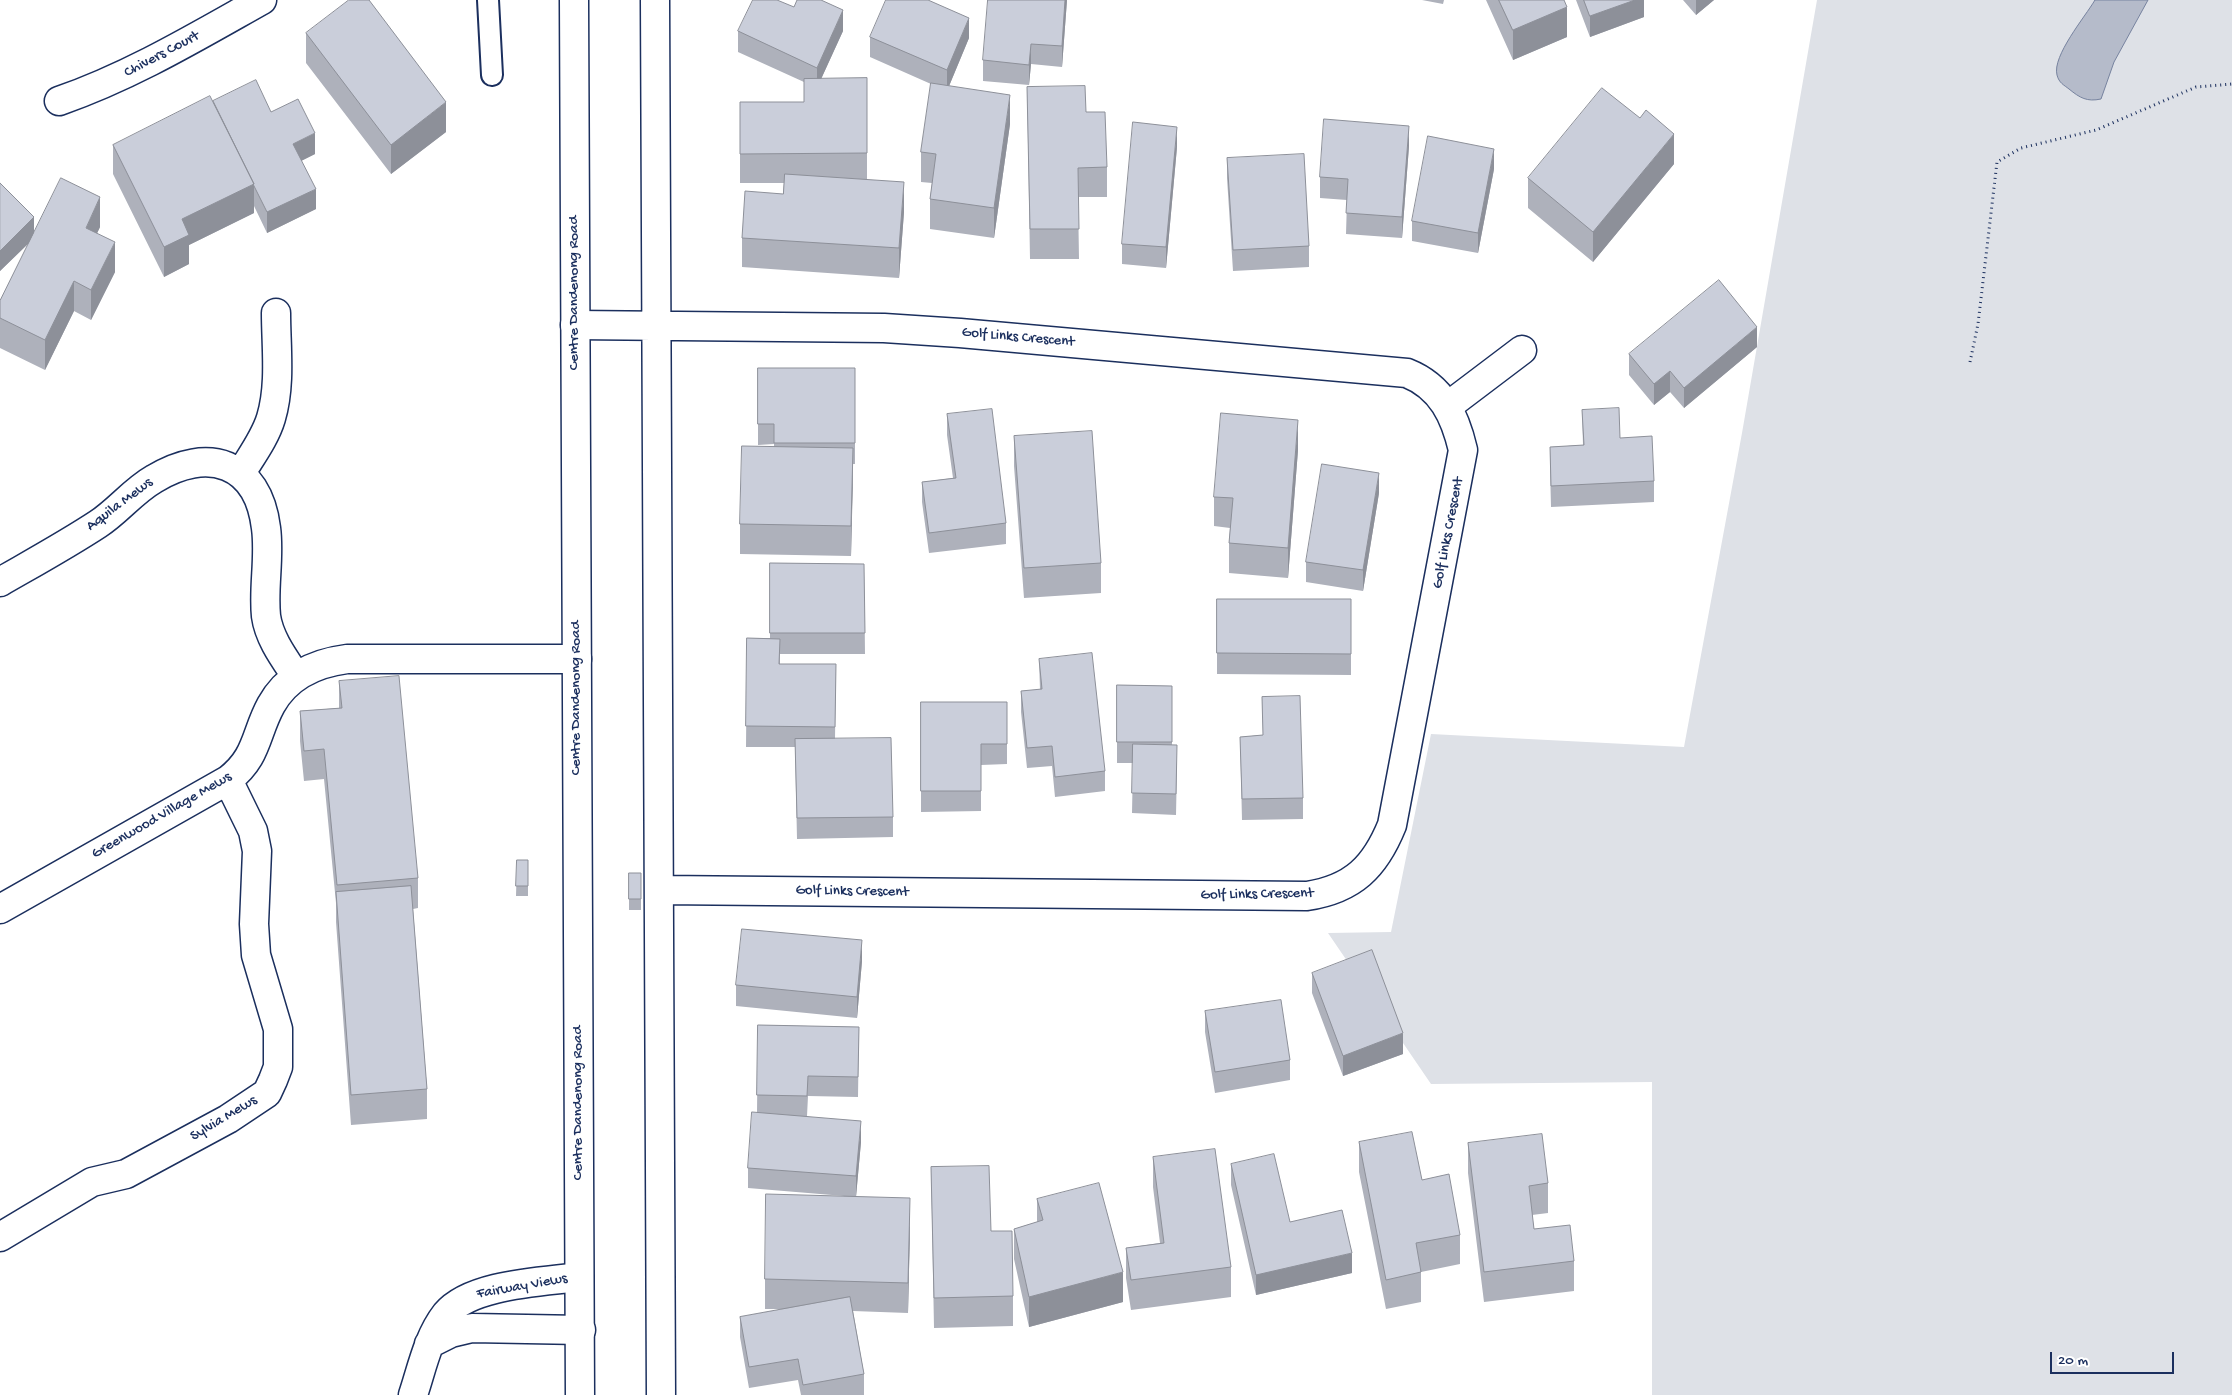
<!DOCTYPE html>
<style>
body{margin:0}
#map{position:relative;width:2232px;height:1395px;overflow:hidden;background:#fff;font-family:"Gochi Hand",sans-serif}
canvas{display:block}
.scale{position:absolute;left:2050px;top:1352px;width:124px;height:22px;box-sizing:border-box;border:2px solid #1b2f5e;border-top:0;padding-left:6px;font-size:15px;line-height:18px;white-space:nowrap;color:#1b2f5e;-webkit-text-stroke:4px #fff;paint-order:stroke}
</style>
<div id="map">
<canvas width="2232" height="1395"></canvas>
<div class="scale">20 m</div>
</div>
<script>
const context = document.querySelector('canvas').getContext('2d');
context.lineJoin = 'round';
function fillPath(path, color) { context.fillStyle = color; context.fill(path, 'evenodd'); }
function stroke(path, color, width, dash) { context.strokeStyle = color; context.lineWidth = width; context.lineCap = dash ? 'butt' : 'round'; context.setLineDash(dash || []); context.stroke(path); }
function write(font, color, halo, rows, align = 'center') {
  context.font = font + ' "Gochi Hand",sans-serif'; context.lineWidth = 4.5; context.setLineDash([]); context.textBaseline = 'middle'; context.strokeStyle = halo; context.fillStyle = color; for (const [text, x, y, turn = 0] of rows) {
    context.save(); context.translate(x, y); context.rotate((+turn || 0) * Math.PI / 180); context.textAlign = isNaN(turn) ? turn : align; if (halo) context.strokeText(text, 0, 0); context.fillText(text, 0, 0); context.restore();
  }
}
fillPath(new Path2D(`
 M1817 0H2232V1395H1652V1082L1431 1084 1328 933 1391 932 1431 734 1684 747 1742 433Z`), '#dee1e7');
const water = new Path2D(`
 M2095 0H2148L2114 62 2101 99C2087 102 2080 98 2069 89 2064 85 2059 83 2057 75 2052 56 2085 17 2095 0Z`);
fillPath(water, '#b5bbca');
stroke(water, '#77839f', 1);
const lane = new Path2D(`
 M488 0 492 75`);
const street = new Path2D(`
 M655 0 661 1395
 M59 101C131 76 196 37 262 0
 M575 325 884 328 960 333 1407 373C1442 387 1455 416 1463 450L1392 825C1375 867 1353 889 1307 896L661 890
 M1448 406 1522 350
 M241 473C252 455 265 438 271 418 281 385 276 346 276 313
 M0 582C33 563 66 545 98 524 118 511 133 491 154 479 208 446 258 462 266 528 270 557 263 587 266 616 269 638 284 658 296 676
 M0 909 228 780C258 757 255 734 271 705 287 676 316 663 347 659H577
 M0 1237 92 1182 126 1174 228 1119 267 1093 273 1080 278 1067V1029L256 955 254 924 257 851 253 831 228 780
 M429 1344 451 1333 472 1328 581 1330
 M413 1395C422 1368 428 1337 446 1314 471 1284 542 1282 579 1277`);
const primary = new Path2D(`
 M574 0 580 1395`);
stroke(lane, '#1b2f5e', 24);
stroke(street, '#1b2f5e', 31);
stroke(primary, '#1b2f5e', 31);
stroke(new Path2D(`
 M1970 362 1978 324 1997 162 2021 148 2096 130 2196 87 2232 84`), '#1b2f5e', 3, [1, 4]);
stroke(lane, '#fff', 20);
stroke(street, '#fff', 28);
stroke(primary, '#fff', 28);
fillPath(new Path2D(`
 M1067 0 1062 67 1031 64 1029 85 983 81V60Z
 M1422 0H1444L1443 4Z
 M1486 0H1564L1567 37 1513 60Z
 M1576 0H1644V17L1590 37Z
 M1683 0H1714L1696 15Z
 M738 31H843L821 79 867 78V180L904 212 899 278 742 267V238L783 194 784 183H740V102H804V82L738 52Z
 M306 33 446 132 391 174 306 63Z
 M870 37 969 38 949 86 1010 124 994 238 930 229V199L932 183 921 182V152L931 84 870 57Z
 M1027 87 1086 112 1107 167V197H1078L1079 259H1030Z
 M213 102 271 112 315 154 301 161 316 209 267 233 254 206V213L189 245V264L164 277 113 174V145Z
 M1409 146 1402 238 1346 234 1347 200 1320 198V177Z
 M1177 147 1166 268 1122 264V244Z
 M1227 158 1309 246V267L1233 271 1227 178Z
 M1674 164 1593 262 1528 208V178Z
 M1494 169 1478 253 1412 241V221Z
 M0 183 34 232 100 227 97 233 115 272 91 320 74 311 45 370 0 348V301L29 243 0 271Z
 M1757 347 1684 408 1670 392 1654 405 1629 375V354Z
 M758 368H855V464H853L851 556 740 554V524L774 447V444L758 445Z
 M1582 410 1620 438 1654 481V502L1551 507 1550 468V447L1583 445Z
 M947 414 1006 523V544L929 553 922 502V482L953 478 947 435Z
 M1014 436 1101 563V593L1024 598 1014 466Z
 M1298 450 1288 578 1229 573V543L1230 528 1214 526V497Z
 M1379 493 1363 591 1306 582V562Z
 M770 563 864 564 865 654H780V664H836L835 739 893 817V837L797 839 795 747H746L747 638H770Z
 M1217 599H1351V675L1217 674Z
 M1039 659 1105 771V791L1055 797 1052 766 1027 768 1021 712V691L1040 690Z
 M339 681 418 878V908L413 909 427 1089V1119L351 1125 336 922V903L324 779 304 781 300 741V711L339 708Z
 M1117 685 1172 686V745L1177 766 1176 815 1132 813 1133 763H1117Z
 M1262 697 1303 798V819L1242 820 1240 737 1263 735Z
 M921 702H1007V764L981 765V811L921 812Z
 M517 860H528V896H516Z
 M629 873H641V910H629Z
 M862 961 857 1018 736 1006V985Z
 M1312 973 1403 1054 1343 1076 1312 993Z
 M1205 1011 1290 1060V1080L1215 1093 1205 1032Z
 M758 1025 859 1027 858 1097 808 1096 807 1116 861 1142 856 1196 910 1227 908 1313 853 1311 864 1374V1395H801L798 1380 749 1388 740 1337V1317L782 1309H765V1279L844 1196 748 1188V1168L757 1112Z
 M1359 1142 1422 1180 1460 1235V1264L1421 1272V1302L1386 1309 1359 1172Z
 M1468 1143 1548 1183V1213L1532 1215 1534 1229 1574 1261V1291L1484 1302 1468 1173Z
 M1153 1157 1231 1267V1297L1131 1310 1126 1278V1248L1160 1243 1153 1187Z
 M1231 1164 1290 1222 1352 1273 1256 1295 1231 1185Z
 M931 1167 991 1231 1013 1296V1326L934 1328Z
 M1037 1199 1123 1302 1029 1327 1014 1259V1229L1037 1222Z`), '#aeb1bb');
fillPath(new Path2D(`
 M1065 0H1067L1062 67V46Z
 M1635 0H1644V17L1590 37V16Z
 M1696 0H1714L1696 15Z
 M1567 7V37L1513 60V30Z
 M843 10V31L817 88V68Z
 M969 18V38L947 91V70Z
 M1031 44V64L1029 85V65Z
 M1010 95V124L994 238V208Z
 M446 102V132L391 174V145Z
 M1409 126V146L1402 238V217Z
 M1177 127V147L1166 268V247Z
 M315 133V154L293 165V144Z
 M1674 134V164L1593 262V232Z
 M1494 149V169L1478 253V233Z
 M904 182V212L899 278V248Z
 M254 184V213L189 245V264L164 277V247L182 219Z
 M316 189V209L267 233V212Z
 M100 197V227L86 257V228Z
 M34 217V238L0 271V251Z
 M115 242V272L91 320V290Z
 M74 281V311L45 370V340Z
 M1757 327V347L1684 408V388Z
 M1670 371V392L1654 405V384Z
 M1298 420V450L1288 578V548Z
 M853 448V478L851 556V526Z
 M1379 473V493L1363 591V570Z
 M862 940V961L857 1018V997Z
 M1403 1033V1054L1343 1076V1056Z
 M861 1121V1142L856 1197V1176Z
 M910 1198V1227L908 1313V1283Z
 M1352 1253V1273L1256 1295V1275Z
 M1123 1272V1302L1029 1327V1297Z`), '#8d9099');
const building = new Path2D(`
 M349 0H369L446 102 391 145 306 33Z
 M753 0H777L794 7 797 0H821L843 10 817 68 738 31Z
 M886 0H928L969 18 947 70 870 37Z
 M988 0H1065L1062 46 1031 44 1029 65 983 60Z
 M1499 0H1564L1567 7 1513 30Z
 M1584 0H1635L1590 16Z
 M867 78V153L740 154V102H804V79Z
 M256 80 271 112 298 99 315 133 293 144 316 189 267 212 253 184H254L213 101Z
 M931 83 1010 95 994 208 930 199 936 154 921 152Z
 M1085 86 1086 112H1105L1107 167 1078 168 1079 229H1030L1027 87Z
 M1602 88 1640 118 1646 110 1674 134 1593 232 1528 178Z
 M210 96 254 184 182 219 189 235 164 247 113 145Z
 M1324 119 1409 126 1402 217 1346 213 1348 179 1320 177Z
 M1133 122 1177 127 1166 247 1122 244Z
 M1428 136 1494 149 1478 233 1412 221Z
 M1304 154 1309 246 1233 250 1227 158Z
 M785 174 904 182 899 248 742 238 745 191 783 194Z
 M61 178 100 197 86 228 115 242 91 290 74 281 45 340 0 318V301Z
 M0 183 34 217 0 251Z
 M1719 280 1757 327 1684 388 1670 371 1654 384 1629 354Z
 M758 368H855V443H774V424H758Z
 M1619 408 1620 438 1652 436 1654 481 1551 486 1550 447 1584 445 1582 410Z
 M992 409 1006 523 929 533 922 482 956 478 947 414Z
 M1221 413 1298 420 1288 548 1229 543 1233 498 1214 497Z
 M1092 431 1101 563 1024 568 1014 436Z
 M742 446 853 448 851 526 740 524Z
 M1322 464 1379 473 1363 570 1306 562Z
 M770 563 864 564 865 633H770Z
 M1217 599H1351V654L1217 653Z
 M747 638 780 639 779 664H836L835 727 746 726Z
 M1092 653 1105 771 1055 777 1052 746 1027 748 1021 691 1042 689 1039 659Z
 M399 676 418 878 337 885 324 749 304 751 300 711 342 708 339 681Z
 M1117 685 1172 686V742H1117Z
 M1300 696 1303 798 1242 799 1240 737 1263 735 1262 697Z
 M921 702H1007V744H981V791H921Z
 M891 738 893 817 797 818 795 739Z
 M1133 744 1177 745 1176 794 1132 793Z
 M517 860H528V886H516Z
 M629 873H641V899H629Z
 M411 886 427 1089 351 1095 336 892Z
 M742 929 862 940 857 997 736 985Z
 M1372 950 1403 1033 1343 1056 1312 973Z
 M1281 1000 1290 1060 1215 1072 1205 1011Z
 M758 1025 859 1027 858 1077 808 1076 807 1096 757 1095Z
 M752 1112 861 1121 856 1176 748 1168Z
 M1412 1132 1422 1180 1449 1174 1460 1235 1416 1243 1421 1272 1386 1280 1359 1142Z
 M1542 1134 1548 1183 1529 1186 1534 1229 1570 1225 1574 1261 1484 1272 1468 1143Z
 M1215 1149 1231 1267 1131 1280 1126 1248 1164 1243 1153 1157Z
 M1274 1154 1290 1222 1342 1210 1352 1253 1256 1275 1231 1164Z
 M989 1166 991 1231H1012L1013 1296 934 1298 931 1167Z
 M1099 1183 1123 1272 1029 1297 1014 1229 1043 1220 1037 1199Z
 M766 1194 910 1198 908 1283 765 1279Z
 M850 1297 864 1374 803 1385 798 1359 749 1367 740 1317Z`);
fillPath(building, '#caceda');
stroke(building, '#8d9099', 1);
write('15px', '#1b2f5e', '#fff', [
 ["Chivers Court",162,55,-28],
 ["Centre Dandenong Road",575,293,-90],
 ["Golf Links Crescent",1018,338,5],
 ["Aquila Mews",120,505,-37],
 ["Golf Links Crescent",1449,533,-79],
 ["Centre Dandenong Road",577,698,-90],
 ["Greenwood Village Mews",162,816,-30],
 ["Golf Links Crescent",852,892,1],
 ["Golf Links Crescent",1257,895,-1],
 ["Centre Dandenong Road",579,1103,-90],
 ["Sylvia Mews",224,1119,-31],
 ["Fairway Views",522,1287,-10]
]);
</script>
